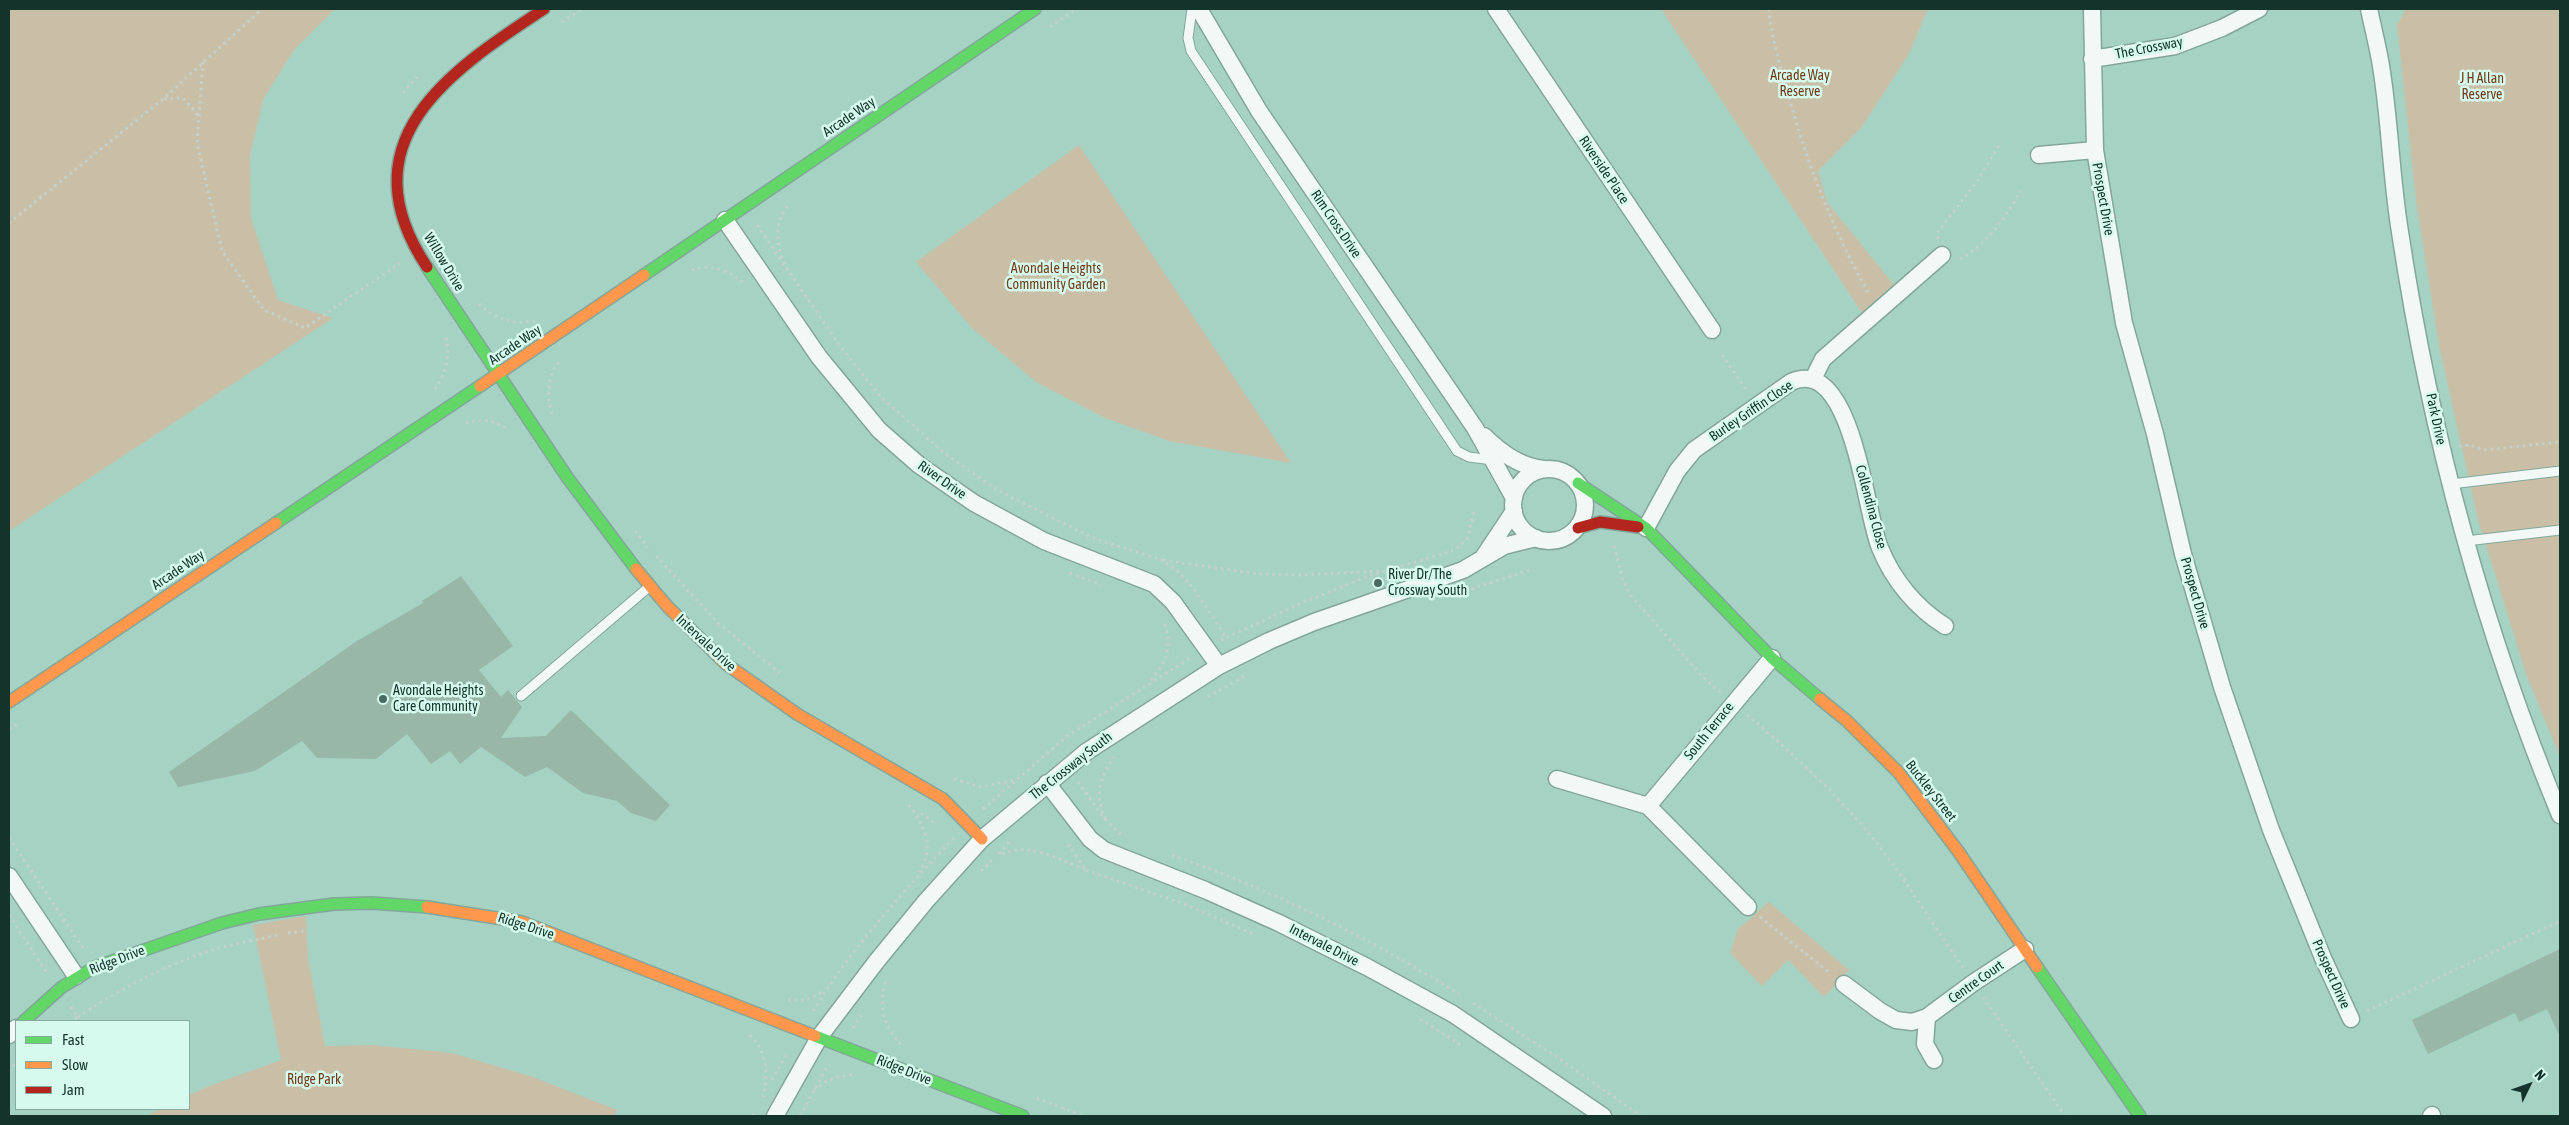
<!DOCTYPE html>
<style>
body{margin:0}
#map{position:relative;width:2569px;height:1125px;overflow:hidden;background:#a6d2c4;font-family:"Asap Condensed",sans-serif}
canvas{display:block}
.frame{position:absolute;inset:0;border:10px solid #14342b;pointer-events:none}
.legend{position:absolute;left:15px;top:1020px;width:175px;height:90px;box-sizing:border-box;background:#d6fbee;border:1px solid #88aba0;margin:0;padding:6px 9px;list-style:none;font-size:15px;color:#14342b}
.legend li{display:flex;align-items:center;gap:10px;height:25px}
.legend b{width:25px;border:1px solid #88aba0}
.north{position:absolute;left:2504px;top:1060px;width:50px;height:50px;-webkit-text-stroke:4px #d6fbee;paint-order:stroke;rotate:48deg;font-size:14px;font-weight:700;line-height:20px;text-align:center;color:#14342b}
.north::after{content:'';display:block;margin:auto;width:18px;height:22px;background:#14342b;clip-path:polygon(50% 0,100% 100%,50% 72%,0 100%)}
</style>
<div id="map">
<canvas width="2569" height="1125"></canvas>
<div class="frame"></div>
<ul class="legend">
<li><b style="height:6px;background:#63d668"></b>Fast</li>
<li><b style="height:6px;background:#ff974d"></b>Slow</li>
<li><b style="height:6px;background:#b3261e"></b>Jam</li>
</ul>
<div class="north">N</div>
</div>
<script>
const context = document.querySelector('canvas').getContext('2d');
context.lineJoin = 'round';
function fillPath(path, color) { context.fillStyle = color; context.fill(path, 'evenodd'); }
function stroke(path, color, width, dash) { context.strokeStyle = color; context.lineWidth = width; context.lineCap = dash ? 'butt' : 'round'; context.setLineDash(dash || []); context.stroke(path); }
function write(font, color, halo, rows, align = 'center') {
  context.font = font + ' "Asap Condensed",sans-serif'; context.lineWidth = 5; context.setLineDash([]); context.textBaseline = 'middle'; context.strokeStyle = halo; context.fillStyle = color; for (const [text, x, y, turn = 0] of rows) {
    context.save(); context.translate(x, y); context.rotate((+turn || 0) * Math.PI / 180); context.textAlign = isNaN(turn) ? turn : align; if (halo) context.strokeText(text, 0, 0); context.fillText(text, 0, 0); context.restore();
  }
}
fillPath(new Path2D(`
 M9 9H335L294 50 264 98 250 155 251 218 278 300 333 318 9 531Z
 M1661 9H1928L1909 54 1861 128 1818 171 1827 202 1894 285 1862 313Z
 M2406 9H2560V757L2526 674 2478 520 2439 346 2416 201 2397 25Z
 M1079 145 1291 463 1169 441 1105 418 1036 382 973 329 916 262Z
 M1769 902 1849 970 1824 997 1788 960 1762 986 1730 953 1738 929Z
 M306 916 308 958 325 1046 372 1045 452 1053 533 1077 617 1110 614 1116H146L160 1109H189V1095L212 1085 281 1060 253 925Z`), '#c9bfa6');
fillPath(new Path2D(`
 M461 576 513 646 479 670 501 697 508 690 522 707 501 738 546 736 571 710 670 805 656 821 631 813 617 801 583 793 547 767 525 777 481 747 460 764 450 751 431 764 407 734 376 759 317 758 302 741 255 771 178 787 169 772 357 641 423 603 422 601Z
 M2560 949V1037L2547 1009 2519 1022 2515 1013 2428 1054 2412 1020Z`), '#98b7a8');
const lane = new Path2D(`
 M1192 9 1188 38 1191 51 1457 451 1469 457 1493 460
 M2451 484 2560 471
 M2466 541 2560 530
 M521 696 650 586`);
const street = new Path2D(`
 M1199 9 1259 111 1475 428 1514 498
 M1496 9 1712 330
 M2092 9 2095 150 2124 323 2155 434 2183 554 2222 687 2271 830 2323 958 2351 1019
 M2369 9C2373 28 2378 47 2381 66 2390 121 2391 177 2400 232 2430 431 2483 629 2560 815
 M2092 59 2175 46 2222 28 2259 9
 M2039 155 2095 150
 M725 220 819 357 879 430 919 465 974 503 1044 541 1154 584 1173 602 1219 666
 M1813 379 1823 359 1942 255
 M1484 436C1501 453 1520 467 1544 469
 M1513 505a36 36 0 1 1 72 0a36 36 0 1 1-72 0Z
 M1646 528 1677 471 1694 450 1791 382C1853 354 1865 514 1880 548 1893 580 1916 608 1945 626
 M1484 556 1514 511
 M1557 779 1648 806 1748 907
 M1047 783 1090 839 1104 850 1205 890 1279 923 1367 967 1453 1014 1603 1116
 M1648 806 1772 658
 M9 876 76 976
 M1844 984 1880 1011 1896 1020 1912 1022 1927 1017 1973 983 2025 949
 M1927 1017 1925 1044 1934 1060
 M9 1035 16 1028
 M775 1116 820 1036 876 962 926 901 982 839 1086 752 1219 666 1269 641 1314 622 1463 570 1504 546 1536 538
 M2431 1116 2432 1115`);
const fast = new Path2D(`
 M427 267 567 477 636 569
 M644 275 1035 9
 M1578 483 1646 528 1772 658 1820 699
 M276 523 480 386
 M2037 967 2140 1116
 M24 1021 62 987 95 967 222 923 259 914 334 904 372 903 427 907
 M815 1036 1023 1116`);
const slow = new Path2D(`
 M480 386 644 275
 M636 569 667 606 726 664 797 714 943 799 982 839
 M1820 699 1847 721 1899 773 1958 851 2037 967
 M9 702 276 523
 M427 907 522 922 815 1036`);
const jam = new Path2D(`
 M427 267C344 142 449 71 544 9
 M1578 528 1600 522 1638 527`);
stroke(lane, '#83a69b', 11);
stroke(street, '#83a69b', 19);
stroke(fast, '#83a69b', 14);
stroke(slow, '#83a69b', 14);
stroke(jam, '#83a69b', 14);
stroke(new Path2D(`
 M1769 9C1772 42 1782 72 1791 105 1810 171 1835 234 1869 294
 M562 22 582 9
 M1050 27 1076 9
 M203 62 197 143 222 251 264 310 305 328 400 263
 M403 93 417 77
 M164 99 183 98 198 115
 M9 223 163 99 262 9
 M757 225 838 343 880 396 943 452 997 490 1095 539 1162 560 1179 572 1194 589 1226 637
 M1938 239 1937 233 1978 180 2001 142
 M782 258C776 237 775 221 789 204
 M1960 259C1988 243 2005 219 2020 191
 M692 270C712 263 729 271 745 284
 M479 304C497 319 511 325 535 321
 M1722 355 1747 391
 M435 389C447 370 451 355 445 334
 M552 414C546 394 547 375 561 359
 M466 423C482 417 496 421 509 430
 M2459 446 2470 445 2484 450 2560 442
 M635 531 648 547
 M1614 546 1622 578 1631 596 1701 675 1721 693
 M656 556 718 623 780 673
 M1163 560 1259 574 1300 575 1381 571
 M1070 573 1101 585
 M1459 593 1530 570
 M1221 640 1304 602 1369 576 1455 550 1467 539 1474 511
 M1151 680C1167 661 1172 647 1165 624
 M1208 697 1248 674
 M1747 715C1798 758 1848 804 1889 859 1915 895 1939 933 1964 969
 M9 729 19 723
 M954 779 981 787 1015 780
 M1078 782 1105 819C1095 794 1099 779 1114 757
 M909 805C925 826 935 847 919 872
 M983 809 1067 736 1192 657
 M921 813 934 823
 M1105 819 1122 836
 M9 838 84 949
 M999 854 1009 842
 M1002 854C1028 841 1062 861 1086 870L1067 843
 M1172 855C1272 890 1370 938 1459 994
 M1086 870 1184 904 1256 935
 M981 871 994 858
 M9 915 47 973
 M1760 917 1830 973
 M288 933 304 931
 M885 982C879 1009 883 1024 901 1045
 M1983 997 2065 1116
 M788 1000H806L824 991
 M1473 1003 1560 1059 1641 1116
 M71 1007 78 1017 71 1021
 M813 1011C850 950 905 889 954 838
 M2367 1011 2560 921
 M78 1017C121 988 169 963 219 948 239 943 259 939 279 935
 M1420 1019 1463 1046
 M853 1028 862 1014
 M750 1035C768 1054 768 1072 763 1097
 M9 1071 16 1064
 M772 1080 786 1055
 M814 1090C827 1079 840 1075 856 1075
 M1037 1098 1083 1116
 M753 1116 756 1110
 M800 1116 829 1064`), '#c4d1cd', 3, [2.5, 4]);
stroke(lane, '#f2f8f6', 9);
stroke(street, '#f2f8f6', 16);
stroke(fast, '#63d668', 11);
stroke(slow, '#ff974d', 11);
stroke(jam, '#b3261e', 11);
for (const [x, y, r, color] of [
 [1378,583,5,"#476b61"],
 [383,699,5,"#476b61"]
]) { const dot = new Path2D(); dot.arc(x, y, r, 0, 2 * Math.PI); context.fillStyle = color; context.fill(dot); stroke(dot, '#d6fbee', 2); }
write('14px', '#14342b', '#d6fbee', [
 ["The Crossway",2149,48,-11],
 ["Arcade Way",849,117,-34],
 ["Riverside Place",1604,170,56],
 ["Prospect Drive",2103,199,80],
 ["Rim Cross Drive",1336,224,56],
 ["Willow Drive",444,262,59],
 ["Arcade Way",515,345,-34],
 ["Burley Griffin Close",1751,411,-34],
 ["Park Drive",2436,419,78],
 ["River Drive",942,480,35],
 ["Collendina Close",1871,507,75],
 ["Arcade Way",178,570,-34],
 ["Prospect Drive",2195,593,74],
 ["Intervale Drive",706,643,43],
 ["South Terrace",1709,731,-51],
 ["The Crossway South",1071,766,-38],
 ["Buckley Street",1931,791,52],
 ["Ridge Drive",526,926,18],
 ["Intervale Drive",1324,945,27],
 ["Ridge Drive",117,960,-21],
 ["Prospect Drive",2331,974,66],
 ["Centre Court",1976,982,-35],
 ["Ridge Drive",904,1070,22]
]);
write('14px', '#713c18', '#d6fbee', [
 ["Arcade Way",1800,76],
 ["Reserve",1800,92],
 ["J H Allan",2482,79],
 ["Reserve",2482,95],
 ["Avondale Heights",1056,269],
 ["Community Garden",1056,285],
 ["Ridge Park",314,1080]
]);
write('14px', '#14342b', '#d6fbee', [
 ["River Dr/The",1388,575],
 ["Crossway South",1388,591],
 ["Avondale Heights",393,691],
 ["Care Community",393,707]
], 'left');
</script>
